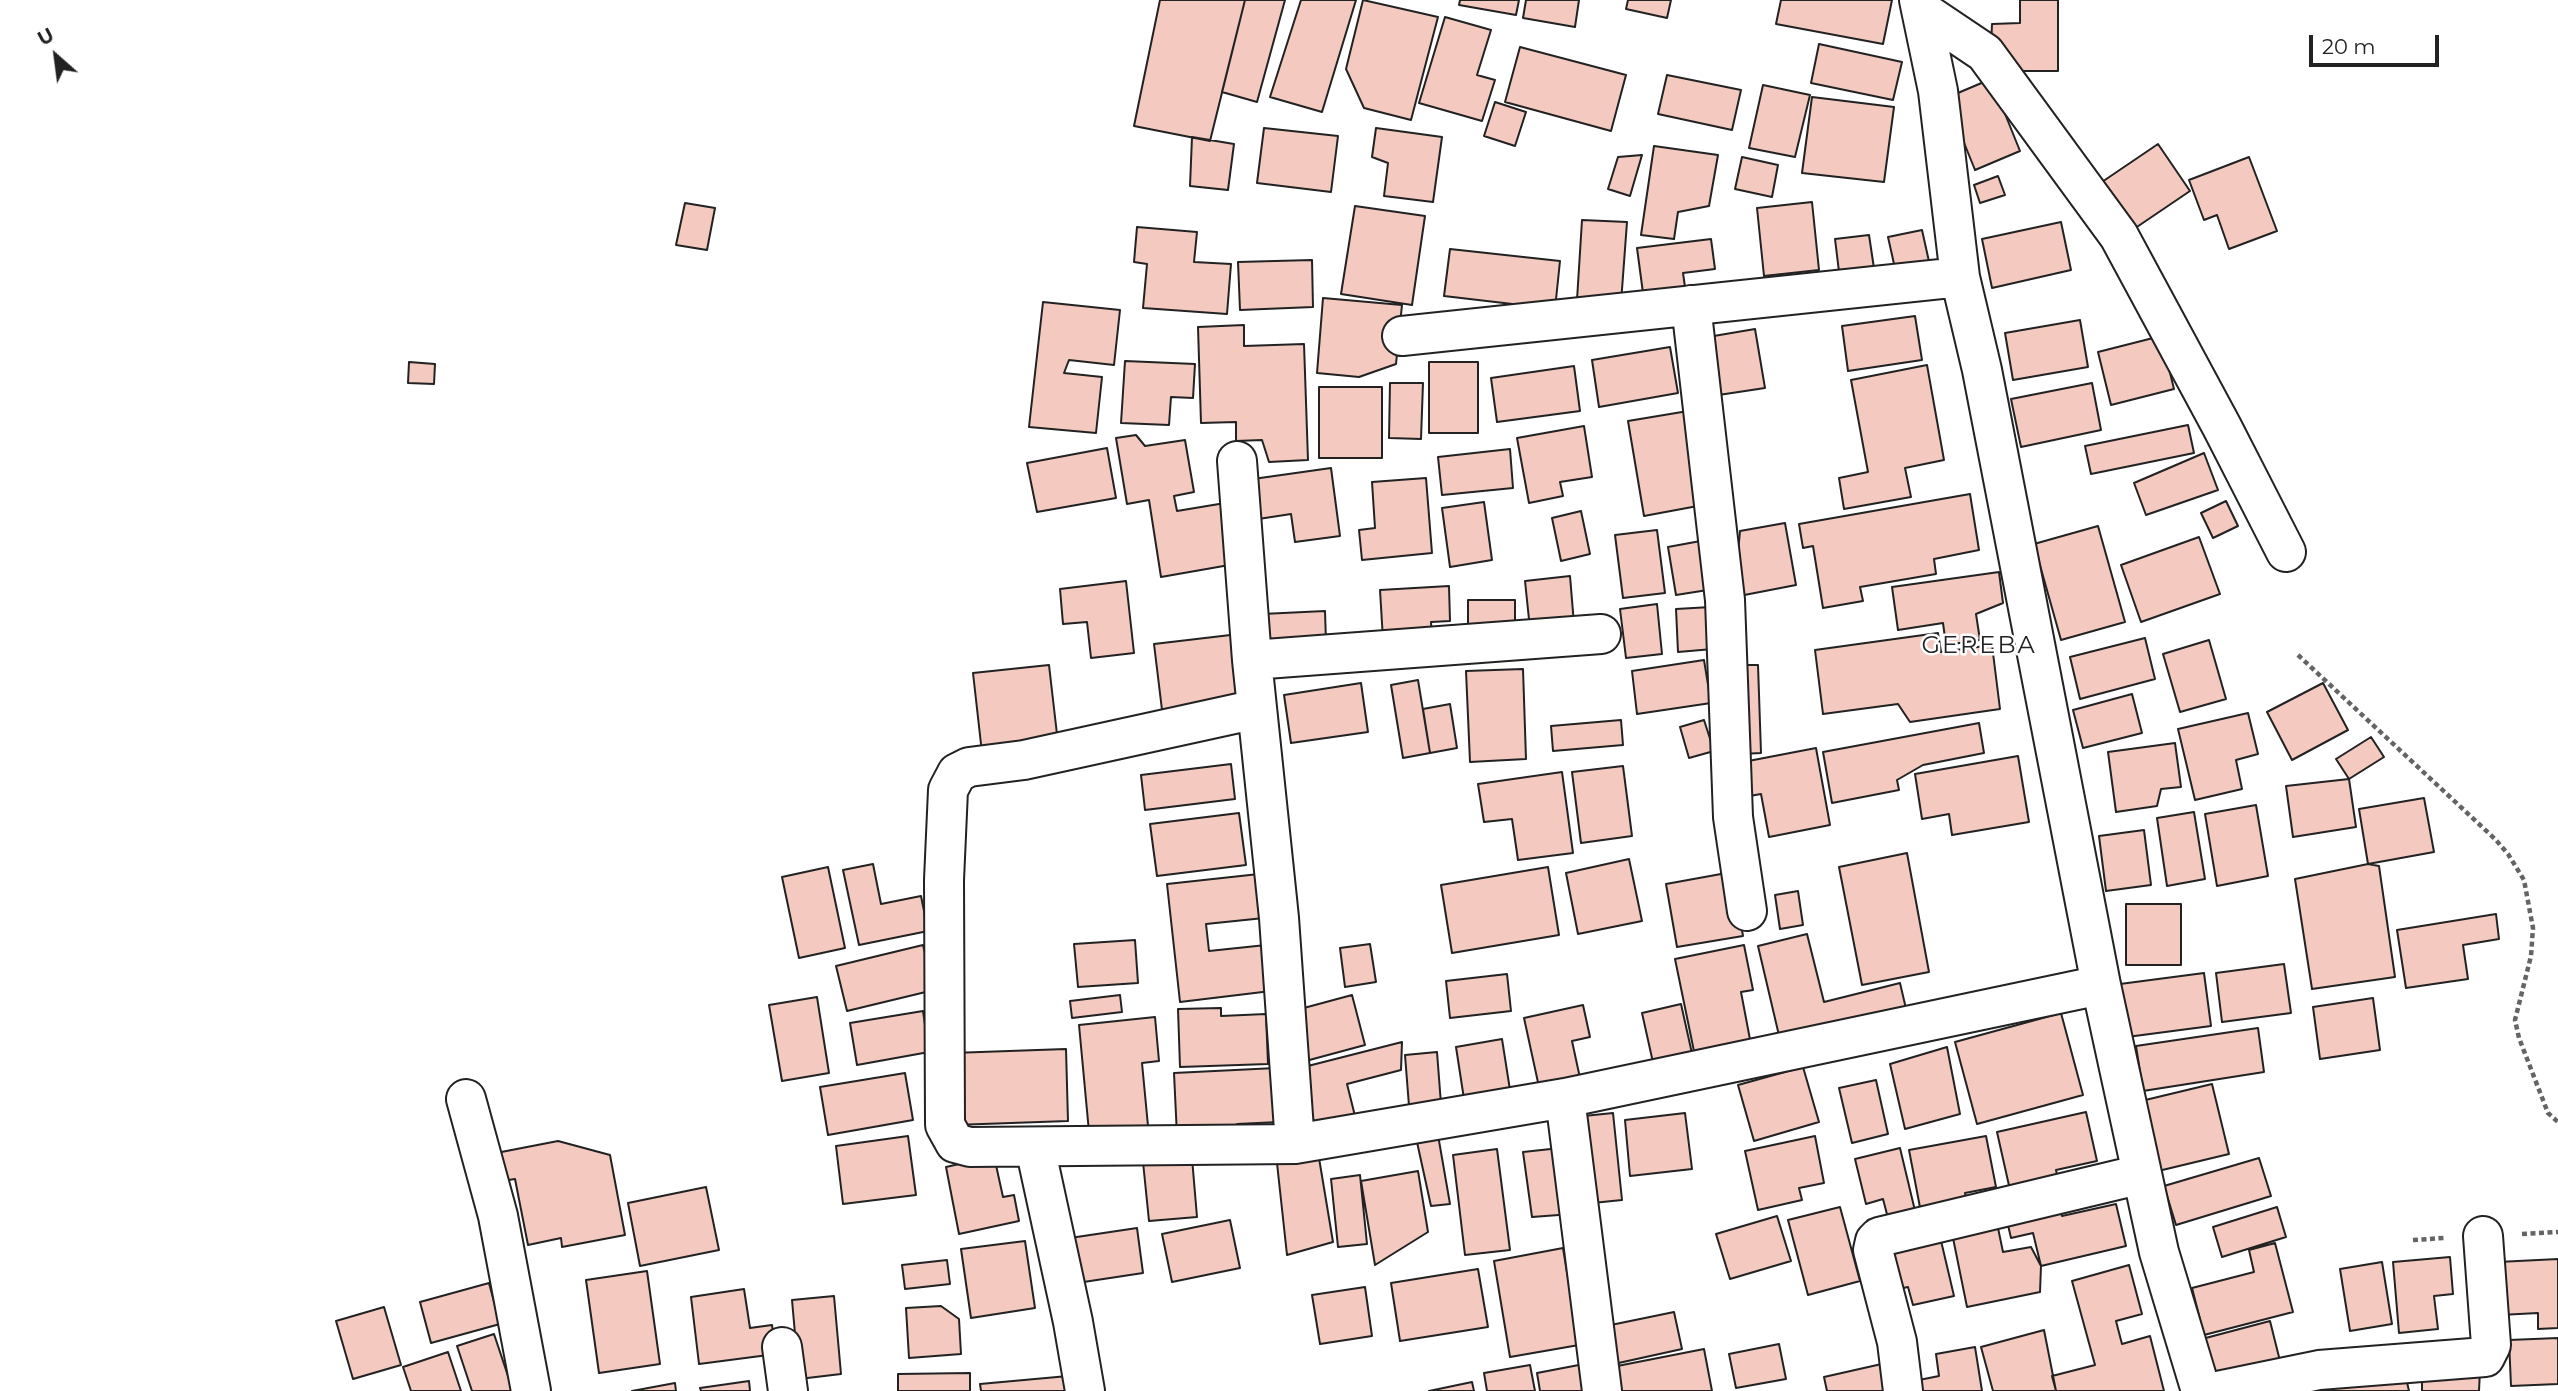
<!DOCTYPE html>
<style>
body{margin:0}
#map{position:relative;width:2558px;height:1391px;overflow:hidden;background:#fff;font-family:Montserrat,sans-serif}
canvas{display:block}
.north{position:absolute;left:21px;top:21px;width:70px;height:70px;-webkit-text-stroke:5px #fff;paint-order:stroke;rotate:332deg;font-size:19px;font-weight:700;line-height:28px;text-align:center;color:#222}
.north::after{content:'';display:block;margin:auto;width:24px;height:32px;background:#222;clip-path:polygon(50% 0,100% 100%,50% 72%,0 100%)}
.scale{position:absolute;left:2309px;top:35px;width:130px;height:32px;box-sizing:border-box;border:4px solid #222;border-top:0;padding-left:9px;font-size:21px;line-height:24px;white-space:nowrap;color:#222;-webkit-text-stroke:5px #fff;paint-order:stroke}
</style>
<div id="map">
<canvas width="2558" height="1391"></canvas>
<div class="north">U</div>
<div class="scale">20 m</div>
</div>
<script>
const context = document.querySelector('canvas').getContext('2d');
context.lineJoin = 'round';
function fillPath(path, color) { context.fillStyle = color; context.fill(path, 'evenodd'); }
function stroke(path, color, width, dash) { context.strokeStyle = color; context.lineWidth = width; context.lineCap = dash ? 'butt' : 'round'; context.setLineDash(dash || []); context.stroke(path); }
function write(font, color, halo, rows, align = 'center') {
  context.font = font + ' Montserrat,sans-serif'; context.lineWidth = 5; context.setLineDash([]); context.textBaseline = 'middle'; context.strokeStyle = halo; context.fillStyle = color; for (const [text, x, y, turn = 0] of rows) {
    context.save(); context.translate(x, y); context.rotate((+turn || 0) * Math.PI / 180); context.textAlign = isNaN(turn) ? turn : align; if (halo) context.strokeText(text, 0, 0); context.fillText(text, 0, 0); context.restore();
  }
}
const building = new Path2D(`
 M1160 0H1245L1210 141 1134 126Z
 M1245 0H1285L1257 102 1222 92Z
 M1301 0H1356L1322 112 1270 97Z
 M1363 0 1438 17 1411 120 1364 108 1346 69Z
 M1460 0H1519L1516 15 1459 5Z
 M1526 0H1579L1575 27 1523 18Z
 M1628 0H1671L1667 18 1626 9Z
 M1781 0H1892L1883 44 1776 24Z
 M2020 0H2058V71H2014L1991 47 1992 24 2020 23Z
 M1445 17 1491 30 1477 75 1495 80 1482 121 1419 103Z
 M1819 44 1902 62 1893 100 1811 83Z
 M1520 47 1626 75 1611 131 1505 102Z
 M1667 75 1741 90 1732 130 1658 114Z
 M1991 79 2020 151 1975 170 1946 98Z
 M1763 85 1810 95 1795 157 1749 148Z
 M1812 97 1894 107 1884 182 1802 173Z
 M1495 102 1526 112 1515 146 1484 136Z
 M1264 128 1338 136 1331 192 1257 183Z
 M1376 128 1442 137 1433 202 1384 196 1388 163 1372 157Z
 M1192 137 1234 144 1228 190 1190 186Z
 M2158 144 2190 191 2128 233 2096 186Z
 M1654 146 1718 155 1709 206 1678 212 1674 239 1641 235Z
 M1642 155 1630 196 1608 189 1618 157Z
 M1742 157 1778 165 1772 197 1735 189Z
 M2249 157 2277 231 2229 249 2217 215 2204 220 2189 180Z
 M1998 176 2005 195 1980 203 1974 185Z
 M1812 202 1819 270 1764 276 1757 208Z
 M685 203 715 208 707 250 676 245Z
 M1355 206 1425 216 1412 305 1341 294Z
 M1582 220 1627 222 1621 303 1577 300Z
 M2061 222 2071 270 1992 288 1982 239Z
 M1137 227 1197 232 1194 262 1231 264 1227 314 1143 308 1147 264 1134 262Z
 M1922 230 1930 266 1896 273 1888 237Z
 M1869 235 1875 275 1840 280 1835 239Z
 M1711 239 1715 269 1683 273 1685 287 1643 293 1637 248Z
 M1450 249 1560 261 1555 309 1444 296Z
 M1312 260 1313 307 1240 310 1238 262Z
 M1323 298 1402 305 1396 364 1359 377 1317 373Z
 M1043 302 1120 310 1114 365 1069 360 1064 373 1102 377 1096 433 1029 427Z
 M1915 316 1922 360 1848 371 1842 326Z
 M2080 320 2088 367 2013 380 2005 333Z
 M1244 325V346L1304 344 1308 460 1269 462 1262 440 1236 441V422L1201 423 1198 327Z
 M1755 329 1765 388 1712 396 1702 338Z
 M2161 336 2174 389 2111 405 2098 352Z
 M1670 347 1678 393 1599 407 1592 360Z
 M1125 361 1195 364 1193 398 1171 397 1169 425 1121 423Z
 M409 362 435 364 434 384 408 383Z
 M1429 362H1478V433H1429Z
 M1927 365 1944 460 1905 468 1911 497 1844 509 1839 478 1868 472 1851 380Z
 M1574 366 1580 411 1497 422 1491 378Z
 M1390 383H1423L1421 439 1389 438Z
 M2092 383 2101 430 2021 447 2011 399Z
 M1319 387H1382V458H1319Z
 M1688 411 1703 505 1644 516 1628 421Z
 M2188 425 2194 453 2091 474 2085 446Z
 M1584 426 1592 477 1560 482 1563 496 1529 503 1517 438Z
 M1136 435 1145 446 1185 440 1194 492 1174 496 1177 511 1225 503 1235 564 1161 577 1149 500 1127 504 1116 438Z
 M1107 448 1116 498 1037 512 1027 463Z
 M1510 449 1513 488 1442 495 1438 457Z
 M2204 453 2218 490 2146 515 2134 483Z
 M1331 468 1340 536 1295 542 1291 514 1252 520 1246 480Z
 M1426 478 1432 553 1362 560 1359 530 1375 528 1372 482Z
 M1970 494 1979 550 1934 559 1936 574 1860 587 1863 601 1823 608 1813 546 1803 548 1799 524Z
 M2226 501 2238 526 2213 538 2201 513Z
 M1484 502 1492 560 1450 567 1442 508Z
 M1581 511 1590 554 1561 561 1552 518Z
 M1785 523 1796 585 1734 597 1740 531Z
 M2098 526 2125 622 2061 640 2034 544Z
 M1657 530 1665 593 1623 598 1615 535Z
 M2199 537 2220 594 2141 622 2121 565Z
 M1706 540 1714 589 1676 595 1668 547Z
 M1999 572 2003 603 1976 614 1980 640 1946 645 1943 623 1898 630 1892 587Z
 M1570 576 1574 624 1530 629 1525 581Z
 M1126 581 1134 653 1091 658 1087 622 1063 624 1060 589Z
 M1449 586 1450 621 1431 622 1432 637 1383 640 1380 590Z
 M1468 600H1515V630L1468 629Z
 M1657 604 1662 654 1626 658 1620 609Z
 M1711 607 1713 649 1678 652 1676 609Z
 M1325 611 1326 642 1263 645 1262 614Z
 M1938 633 1941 652 1992 645 2000 709 1910 722 1898 704 1823 714 1815 650Z
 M1239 634 1247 699 1162 710 1154 644Z
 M2145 638 2155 679 2080 699 2070 657Z
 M2209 640 2226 699 2180 712 2163 654Z
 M1704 660 1711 703 1637 714 1632 671Z
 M1049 665 1058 743 982 753 973 673Z
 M1738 665H1758L1761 753 1741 754Z
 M1523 669 1526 759 1470 762 1466 671Z
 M1418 680 1430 753 1403 758 1391 685Z
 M1361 683 1368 732 1291 743 1284 695Z
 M2323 683 2348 730 2292 760 2267 712Z
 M2132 694 2142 733 2083 748 2073 710Z
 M1450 704 1457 748 1430 753 1423 709Z
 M2248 713 2258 754 2236 760 2242 789 2195 800 2178 729Z
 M1621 720 1623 745 1553 751 1551 726Z
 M1704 720 1714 751 1689 758 1680 727Z
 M1979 723 1984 753 1923 765 1897 780 1899 790 1832 803 1823 752Z
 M2371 737 2384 757 2349 779 2336 759Z
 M2175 743 2181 787 2161 789 2157 806 2116 812 2108 752Z
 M1816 748 1830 825 1769 837 1761 794 1744 797 1738 763Z
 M2018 756 2029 822 1952 835 1949 814 1922 819 1915 774Z
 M1231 764 1235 799 1145 810 1141 775Z
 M1623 766 1632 836 1581 843 1572 772Z
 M1562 772 1573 853 1518 860 1512 819 1484 822 1478 784Z
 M2349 779 2356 827 2293 837 2286 786Z
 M2424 798 2434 852 2368 864 2359 809Z
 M2256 805 2268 876 2217 886 2205 814Z
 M2194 812 2205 879 2167 886 2157 818Z
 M1239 813 1246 865 1157 876 1150 824Z
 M2144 830 2151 885 2106 891 2099 836Z
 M1907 853 1929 972 1862 985 1839 867Z
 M1629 859 1642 921 1578 934 1566 873Z
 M873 864 881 904 921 896 928 931 859 945 843 870Z
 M2368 864 2379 866 2395 977 2312 989 2295 879Z
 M828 867 845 948 799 958 782 877Z
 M1548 867 1559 935 1452 953 1441 885Z
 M1732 872 1743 936 1677 947 1666 884Z
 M1259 874 1264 918 1206 924 1209 951 1266 945 1271 991 1180 1002 1167 884Z
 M1798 891 1803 925 1780 929 1775 895Z
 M2126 904H2181V965H2126Z
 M2496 914 2499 939 2463 945 2468 979 2406 988 2397 930Z
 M1807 934 1824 1002 1900 983 1907 1013 1781 1044 1758 946Z
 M1135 940 1138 983 1078 987 1074 944Z
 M1370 944 1376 982 1345 987 1340 948Z
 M923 945 934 990 847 1011 836 966Z
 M1744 945 1753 990 1741 992 1752 1050 1696 1061 1675 959Z
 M2284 964 2291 1013 2222 1022 2216 973Z
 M2204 973 2211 1026 2127 1037 2120 984Z
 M1507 974 1511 1011 1450 1018 1446 981Z
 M1120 995 1122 1012 1072 1018 1070 1001Z
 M1352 995 1365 1045 1302 1062 1289 1012Z
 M817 997 829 1073 782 1081 769 1005Z
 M2373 998 2380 1050 2320 1059 2313 1007Z
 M1681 1004 1693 1058 1654 1067 1642 1013Z
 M1583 1005 1590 1037 1572 1041 1580 1078 1539 1087 1524 1018Z
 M1221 1008V1016L1266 1014 1268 1064 1180 1067 1178 1009Z
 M923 1011 929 1052 857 1065 850 1023Z
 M2061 1013 2083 1095 1977 1124 1955 1042Z
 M1155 1017 1159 1061 1142 1063 1148 1126 1089 1132 1079 1025Z
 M2258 1028 2264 1072 2143 1091 2136 1046Z
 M1502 1039 1510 1090 1464 1099 1456 1047Z
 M1402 1042 1401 1070 1347 1084 1356 1120 1316 1130 1300 1068Z
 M1947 1047 1960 1114 1905 1129 1890 1064Z
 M1066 1049 1068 1121 954 1125 952 1053Z
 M1437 1052 1441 1104 1409 1106 1405 1055Z
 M1803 1067 1819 1122 1754 1141 1738 1085Z
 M1276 1068 1279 1122 1237 1124 1233 1133 1177 1136 1174 1073Z
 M905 1073 913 1120 828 1135 820 1087Z
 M1876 1080 1888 1134 1852 1143 1839 1088Z
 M2212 1084 2229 1154 2154 1172 2137 1102Z
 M2086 1112 2097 1161 2056 1170 2060 1189 2012 1199 1997 1132Z
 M1613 1113 1622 1200 1583 1204 1574 1117Z
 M1685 1113 1692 1169 1630 1176 1625 1120Z
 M1415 1133 1438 1135 1450 1204 1431 1206Z
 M908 1136 916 1195 843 1204 836 1146Z
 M1815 1136 1824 1183 1799 1188 1802 1200 1758 1210 1745 1151Z
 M1986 1136 1996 1187 1965 1193 1969 1214 1923 1223 1909 1150Z
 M558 1141 610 1155 625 1235 562 1247 561 1238 528 1245 515 1179 496 1182 491 1154Z
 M1560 1148 1572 1214 1532 1217 1523 1152Z
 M1900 1148 1916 1215 1889 1222 1883 1199 1866 1204 1855 1159Z
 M1497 1149 1510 1250 1465 1255 1453 1155Z
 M1318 1152 1333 1242 1287 1255 1276 1154Z
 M994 1156 1003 1197 1014 1195 1019 1221 959 1234 946 1167Z
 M1192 1158 1197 1217 1149 1221 1143 1162Z
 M2259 1158 2271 1196 2176 1225 2164 1186Z
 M1418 1171 1428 1232 1375 1265 1361 1181Z
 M1360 1175 1367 1244 1338 1247 1331 1179Z
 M706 1187 719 1250 640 1266 628 1203Z
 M2057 1199 2062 1216 2116 1204 2126 1246 2041 1266 2033 1233 2011 1238 2005 1212Z
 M1840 1207 1860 1281 1808 1295 1788 1220Z
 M2277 1207 2286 1237 2222 1257 2213 1227Z
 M1777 1216 1791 1261 1730 1279 1716 1234Z
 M1230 1220 1240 1268 1172 1282 1162 1234Z
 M1137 1228 1143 1273 1077 1283 1070 1238Z
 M1938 1228 1954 1296 1913 1305 1908 1287 1894 1290 1882 1241Z
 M1998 1228 2003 1252 2031 1247 2041 1266 2040 1292 1967 1307 1953 1238Z
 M1025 1241 1035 1308 971 1318 961 1249Z
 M2275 1243 2293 1312 2204 1335 2192 1288 2254 1272 2249 1250Z
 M1563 1248 1579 1345 1510 1357 1494 1261Z
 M2450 1257 2453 1294 2434 1296 2438 1329 2399 1333 2393 1262Z
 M2558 1259V1328L2538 1329V1313L2500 1315 2498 1262Z
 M947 1260 950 1284 905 1289 902 1265Z
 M2382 1262 2392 1324 2350 1331 2340 1269Z
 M2129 1265 2142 1314 2116 1321 2122 1344 2150 1336 2164 1391H2056L2052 1376 2095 1365 2072 1281Z
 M1478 1269 1488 1327 1400 1341 1391 1283Z
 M647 1271 660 1364 599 1373 586 1280Z
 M489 1283 500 1324 431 1343 420 1302Z
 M1365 1287 1372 1336 1320 1344 1312 1295Z
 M744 1289 750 1328 772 1325 776 1354 699 1364 691 1297Z
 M834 1296 841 1374 799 1379 792 1300Z
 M941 1306 959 1319 961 1354 909 1358 906 1308Z
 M384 1307 401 1365 353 1379 336 1321Z
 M1674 1312 1682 1349 1614 1364 1606 1326Z
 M2270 1321 2281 1365 2209 1383 2198 1340Z
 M2044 1330 2056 1391H1993L1981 1347Z
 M494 1334 513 1391H472L457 1346Z
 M2558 1338V1384L2511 1386 2509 1340Z
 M1779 1344 1786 1379 1736 1388 1729 1354Z
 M1975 1347 1982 1391H1916L1914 1381 1939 1376 1936 1354Z
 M1704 1349 1712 1391H1607L1602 1369Z
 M448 1352 461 1391H411L403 1367Z
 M1886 1363 1892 1391H1827L1824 1377Z
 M1584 1364 1588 1391H1540L1537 1373Z
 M1530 1365 1535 1391H1487L1484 1373Z
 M2404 1369 2409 1391H2320L2319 1390Z
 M2422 1370H2480L2479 1391H2422Z
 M970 1373V1391H898V1374Z
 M1068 1376 1070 1391H981L980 1384Z
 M749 1381 750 1391H701L700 1388Z
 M1472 1382 1474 1391H1429Z
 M675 1383 676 1391H632Z`);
fillPath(building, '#f3c9c0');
stroke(building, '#222', 2);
const minor = new Path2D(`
 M1919 0 1938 91 1960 277 1982 370 2101 985 2159 1252 2201 1391
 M1921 10 1985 53 2119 236 2222 427 2286 552
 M1691 305 1725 600 1733 817 1747 911
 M1402 336 1960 277
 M1237 461 1252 660 1279 918 1295 1144
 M1252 660 1601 634
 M1257 709 1024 760 969 767 957 773 948 790 944 880 945 1125 955 1143 970 1147 1295 1144 1565 1098 2101 985
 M1565 1098 1602 1391
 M466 1099 498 1216 531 1391
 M1035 1147 1073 1322 1085 1391
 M782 1347 788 1391
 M1903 1391 1897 1342 1873 1250 1875 1241 1879 1237 2142 1174
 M2217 1391 2319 1370 2485 1357 2491 1345 2483 1236`);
stroke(minor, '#222', 42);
stroke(new Path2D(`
 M2298 655 2495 839 2508 854 2524 880 2533 928 2531 956 2515 1020 2519 1038 2548 1113 2558 1122
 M2522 1234 2558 1232
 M2413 1240 2444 1238`), '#646464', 4.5, [5, 3.5]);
stroke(minor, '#fff', 38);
context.letterSpacing = '2px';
write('24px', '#222', '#fff', [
 ["GEREBA",1979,646]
]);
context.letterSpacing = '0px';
</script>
